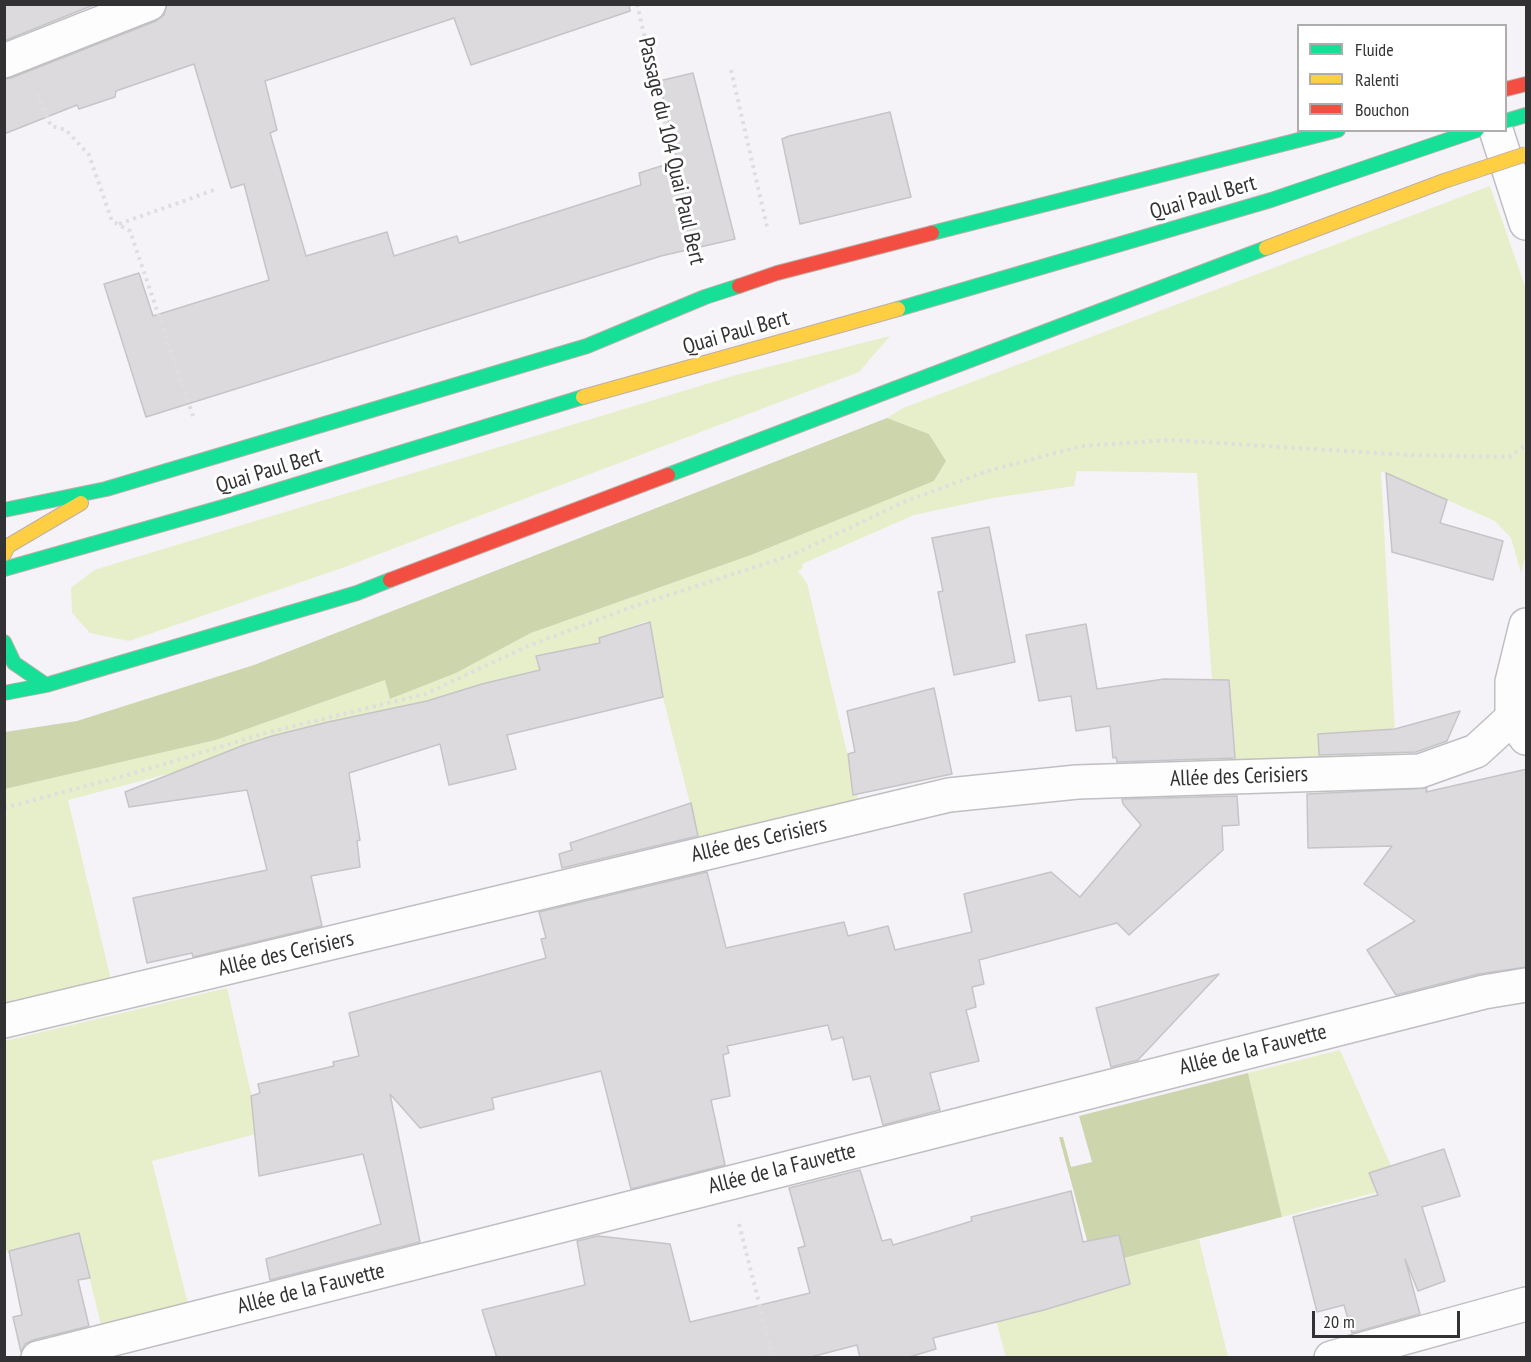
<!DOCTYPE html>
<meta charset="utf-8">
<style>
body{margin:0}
#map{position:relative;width:1531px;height:1362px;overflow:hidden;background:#f5f3f8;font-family:"PT Sans Narrow",sans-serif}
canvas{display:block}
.frame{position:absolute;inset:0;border:6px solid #323234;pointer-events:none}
.legend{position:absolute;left:1297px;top:24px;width:210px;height:108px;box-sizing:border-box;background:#fff;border:2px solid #adadae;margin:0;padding:8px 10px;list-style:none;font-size:18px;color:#323234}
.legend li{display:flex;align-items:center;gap:12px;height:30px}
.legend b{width:30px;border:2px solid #adadae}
.scale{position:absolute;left:1312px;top:1311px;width:148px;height:27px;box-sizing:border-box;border:3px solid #323234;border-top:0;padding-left:8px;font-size:18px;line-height:21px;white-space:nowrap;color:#323234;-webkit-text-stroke:4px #fff;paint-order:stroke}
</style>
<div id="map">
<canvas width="1531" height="1362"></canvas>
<div class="frame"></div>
<ul class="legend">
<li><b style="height:8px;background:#16e098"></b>Fluide</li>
<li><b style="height:8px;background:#ffcf43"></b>Ralenti</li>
<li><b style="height:8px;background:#f24e42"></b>Bouchon</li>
</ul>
<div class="scale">20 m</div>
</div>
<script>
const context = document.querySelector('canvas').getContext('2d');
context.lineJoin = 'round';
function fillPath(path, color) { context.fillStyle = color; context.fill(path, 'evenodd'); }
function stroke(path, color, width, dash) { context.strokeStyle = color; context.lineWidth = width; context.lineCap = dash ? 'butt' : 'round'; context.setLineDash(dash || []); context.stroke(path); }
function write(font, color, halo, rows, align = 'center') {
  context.font = font + ' "PT Sans Narrow",sans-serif'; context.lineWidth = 6; context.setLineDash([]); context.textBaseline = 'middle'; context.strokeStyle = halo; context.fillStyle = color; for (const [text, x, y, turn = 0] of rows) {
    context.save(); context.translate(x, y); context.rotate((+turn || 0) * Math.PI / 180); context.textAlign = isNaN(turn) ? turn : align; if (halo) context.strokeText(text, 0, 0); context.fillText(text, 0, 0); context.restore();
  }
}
fillPath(new Path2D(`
 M1490 186 1526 289V554L1521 573 1511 538 1495 521 1381 471 1396 754 1311 761 1218 763 1197 473 1077 471 1074 486 993 498 914 515 802 564 803 568 798 571 807 583 859 803 700 843 661 690 653 641 647 621 599 638 600 642 596 644 536 656 540 670 491 682 481 686 427 701 351 717 272 736 183 770 68 800 112 984 5 1009V789L216 740 385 680 390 699 456 673 531 633 751 555 934 481 946 461 929 434 887 418 903 408Z
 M890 336 859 372 342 568 129 641 90 633 72 613 71 588 94 570 736 375Z
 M227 988 260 1133 152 1161 189 1308 102 1329 79 1234 5 1252 4 1041Z
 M1340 1050 1400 1186 1282 1217 1248 1073Z
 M1199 1239 1228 1357H1006L989 1294Z`), '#e6efc9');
fillPath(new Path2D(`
 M887 418 929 434 946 461 934 481 751 555 531 633 456 673 390 699 385 680 216 740 5 789V732L77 721 254 665Z
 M1248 1073 1282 1217 1094 1266 1059 1137H1063L1071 1167 1092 1162 1079 1116Z`), '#ccd5ac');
const building = new Path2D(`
 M4 4H96L4 41Z
 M167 4H629L630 11 471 65 454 18 265 81 277 130 270 133 306 256 387 232 394 256 457 236 459 243 641 185 639 173 677 161 659 81 693 73 735 239 661 256 146 417 104 284 139 273 153 316 269 280 244 184 231 188 194 64 116 91 115 97 79 109 77 105 4 134V79L11 78 156 21 164 15Z
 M890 112 911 197 800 224 782 139 789 136Z
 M1386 473 1447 500 1440 523 1503 541 1493 580 1392 552Z
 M989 527 1015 662 954 675 938 592 943 591 932 538Z
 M650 622 663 697 507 735 516 769 449 785 440 744 349 773 360 840 357 841 360 867 311 876 322 926 193 957 192 953 147 963 133 898 267 870 247 790 129 807 125 792 244 745 272 736 328 722 427 701 482 684 540 670 536 656 600 643 599 638Z
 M1086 624 1097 689 1164 679 1229 680 1235 758 1117 762 1116 757 1113 758 1110 726 1076 731 1071 696 1039 701 1026 635Z
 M934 688 952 774 853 795 848 754 855 752 847 711Z
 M1460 711 1447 741 1416 752 1319 755 1318 734 1395 729Z
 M1527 769V967L1479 974 1396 995 1367 950 1415 921 1364 884 1392 846 1308 848 1307 794 1427 788 1426 792Z
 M1237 796 1239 825 1222 826 1223 850 1129 935 1117 923 979 960 984 984 972 987 976 1007 966 1010 979 1061 930 1073 940 1110 883 1125 870 1076 853 1080 843 1037 832 1040 828 1025 727 1046 729 1053 723 1055 730 1096 711 1100 725 1165 631 1189 601 1071 492 1098 494 1109 420 1128 390 1094 420 1242 270 1280 266 1259 381 1224 363 1154 259 1176 251 1096 260 1093 258 1084 334 1066 333 1062 359 1056 349 1013 546 958 541 939 546 938 539 912 707 872 726 948 844 922 848 936 888 926 895 950 972 932 964 894 1051 872 1080 897 1141 825 1123 804 1122 799Z
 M691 803 698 836 562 868 559 854 572 850 570 843Z
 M1219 974 1138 1060 1111 1067 1096 1008Z
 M1444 1149 1460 1196 1422 1207 1445 1281 1418 1291 1405 1259 1420 1314 1352 1333 1344 1305 1317 1312 1293 1217 1378 1195 1369 1173Z
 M860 1170 882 1241 891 1239 893 1245 972 1221 971 1217 1071 1191 1083 1242 1119 1235 1130 1284 1044 1310 933 1338 936 1349 906 1358H860L857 1345 807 1358H497L482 1310 585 1285 577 1241 598 1236 670 1244 690 1322 810 1293 798 1248 805 1246 789 1188Z
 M79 1233 90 1278 78 1280 89 1326 33 1340 25 1344 21 1352 13 1317 22 1315 9 1251Z`);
fillPath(building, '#dcdadd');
stroke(building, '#c6c4c7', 1.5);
const street = new Path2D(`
 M4 61 149 4
 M1496 130 1526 223
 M1526 625 1512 682V718L1526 738
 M4 1021 949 795 1077 782 1420 771 1476 751 1512 718
 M38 1358 1484 992 1526 985
 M1331 1358 1526 1304`);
const fast = new Path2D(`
 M1506 121 1526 115
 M932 233 1338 130
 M898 309 1271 200 1477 130
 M668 475 894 389
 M4 510 106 489 587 346 705 297 739 286
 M4 569 223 507 583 397
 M4 642 14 663 46 685
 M4 693 46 685 357 593 390 580`);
const slow = new Path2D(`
 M583 397 898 309
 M4 554 8 546 81 503`);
const jam = new Path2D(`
 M1506 89 1526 84
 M739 286 777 273 932 233
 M390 580 668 475`);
stroke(street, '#bfbec2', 36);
stroke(fast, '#bdaea8', 16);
stroke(slow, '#bdaea8', 16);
stroke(jam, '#bdaea8', 16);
stroke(new Path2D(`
 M637 4 696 255
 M731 70 768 231
 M37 94 51 126 66 130 89 155 112 221 130 231 194 419
 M119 224 217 189
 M4 808 131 774 269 732 425 694 528 646 632 607 792 555 906 501 988 471 1082 446 1171 440 1409 455 1509 457 1526 445
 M739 1224 773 1358`), '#dedede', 4, [3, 4.5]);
stroke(street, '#fefdfe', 33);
stroke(fast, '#16e098', 14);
stroke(slow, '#ffcf43', 14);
stroke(jam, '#f24e42', 14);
const fastBridge = new Path2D(`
 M894 389 1266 248`);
const slowBridge = new Path2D(`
 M1266 248 1444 181 1526 154`);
stroke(fastBridge, '#bdaea8', 16, []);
stroke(slowBridge, '#bdaea8', 16, []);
stroke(fastBridge, '#16e098', 14);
stroke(slowBridge, '#ffcf43', 14);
write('22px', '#323234', '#fff', [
 ["Passage du 104 Quai Paul Bert",671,151,77],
 ["Quai Paul Bert",1203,198,-16],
 ["Quai Paul Bert",736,333,-16],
 ["Quai Paul Bert",269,471,-17],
 ["Allée des Cerisiers",1239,777,-2],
 ["Allée des Cerisiers",759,840,-13],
 ["Allée des Cerisiers",286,954,-13],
 ["Allée de la Fauvette",1253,1050,-14],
 ["Allée de la Fauvette",782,1169,-14],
 ["Allée de la Fauvette",311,1289,-14]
]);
</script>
